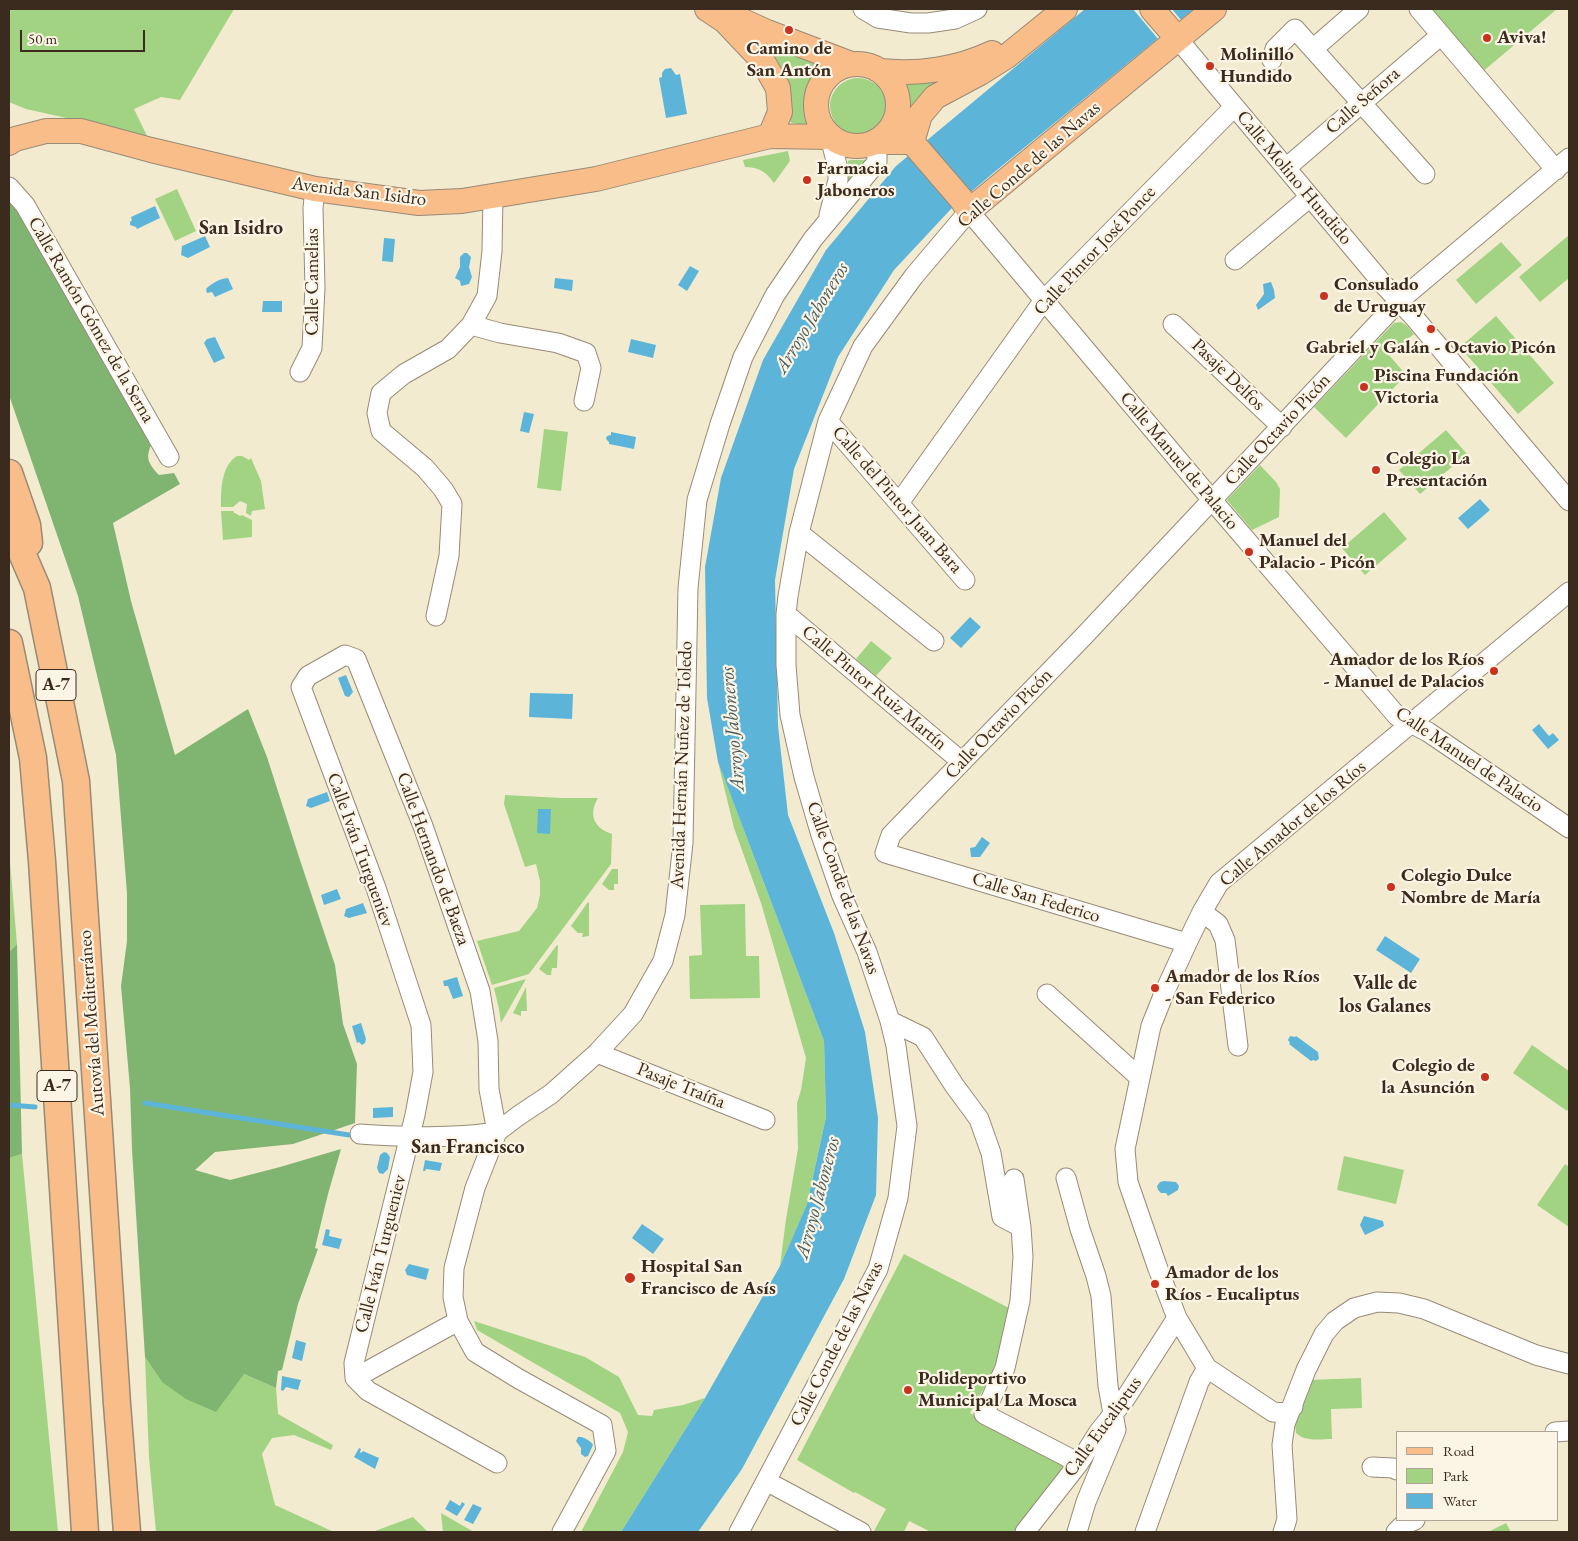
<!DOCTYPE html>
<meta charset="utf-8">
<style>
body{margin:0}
#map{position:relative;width:1578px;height:1541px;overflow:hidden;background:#f3ebd0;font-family:"EB Garamond",serif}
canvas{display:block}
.frame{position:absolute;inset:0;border:10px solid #3b2a1e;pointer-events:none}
.legend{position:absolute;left:1396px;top:1431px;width:162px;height:90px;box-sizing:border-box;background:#fcf5e5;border:1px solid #afa495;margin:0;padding:6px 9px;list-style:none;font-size:15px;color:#3b2a1e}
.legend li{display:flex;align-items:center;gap:10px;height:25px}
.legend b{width:25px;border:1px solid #afa495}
.scale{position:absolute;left:20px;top:30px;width:125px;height:22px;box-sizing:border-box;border:2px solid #3b2a1e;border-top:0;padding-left:6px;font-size:15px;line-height:18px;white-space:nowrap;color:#3b2a1e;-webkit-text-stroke:4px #fcf5e5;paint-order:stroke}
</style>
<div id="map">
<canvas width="1578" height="1541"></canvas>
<div class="frame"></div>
<ul class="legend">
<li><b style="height:6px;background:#f8bd89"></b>Road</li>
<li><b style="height:14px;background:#a1d383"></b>Park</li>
<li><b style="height:14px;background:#5cb5d9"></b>Water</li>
</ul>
<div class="scale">50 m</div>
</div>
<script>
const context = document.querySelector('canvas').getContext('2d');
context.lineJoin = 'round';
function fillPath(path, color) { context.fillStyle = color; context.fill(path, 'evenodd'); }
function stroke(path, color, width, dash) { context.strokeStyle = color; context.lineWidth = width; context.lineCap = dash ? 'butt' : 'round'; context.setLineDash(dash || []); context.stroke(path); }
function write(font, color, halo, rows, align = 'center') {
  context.font = font + ' "EB Garamond",serif'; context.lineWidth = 4.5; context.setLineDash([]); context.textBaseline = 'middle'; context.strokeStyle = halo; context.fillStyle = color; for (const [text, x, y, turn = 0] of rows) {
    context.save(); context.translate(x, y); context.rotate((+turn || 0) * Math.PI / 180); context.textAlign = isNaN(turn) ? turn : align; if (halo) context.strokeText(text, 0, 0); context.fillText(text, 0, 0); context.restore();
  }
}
fillPath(new Path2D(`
 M9 9H234L180 100 161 97 134 109 147 136 26 109 9 102Z
 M1427 9H1557L1481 73Z
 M765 42 825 67 826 72C814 88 810 102 813 121L809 126 792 123 783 116 761 45Z
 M939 78 944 84 909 112V100L904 82Z
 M830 106a28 28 0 1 1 56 0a28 28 0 1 1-56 0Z
 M788 151 790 161 774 183C766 172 759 167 745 167L743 160Z
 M850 160H866L849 184 845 181 848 161Z
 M177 189 196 231 175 241 155 199Z
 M1569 235V278L1540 302 1519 277Z
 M1501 242 1522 265 1476 304 1456 280Z
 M1496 316 1554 383 1518 414 1460 347Z
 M1401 322 1406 325 1414 334 1389 355 1406 375 1346 438 1314 407 1394 323Z
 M544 429 568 432 561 491 537 488Z
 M1446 430 1467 454 1420 494 1399 470Z
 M237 456H242L249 460 251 458 261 481 265 509 252 511 251 516 246 513 247 504 240 501 233 507H221C221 490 221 466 237 456Z
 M1260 465 1276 482 1280 489 1279 517 1252 530 1227 500Z
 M221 511H234L233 512 240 516 242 515 252 520V537L223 540Z
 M1384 512 1407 539 1365 575 1342 548Z
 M871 641 892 658 876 676 856 659Z
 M718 762 824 1041 826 1117 807 1204 780 1266 786 1219 798 1149 797 1103 801 1090 806 1058 761 903 734 828Z
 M505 795 562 798H598C588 815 594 828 612 834L611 864 529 974 492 985 477 941 519 931 537 908 540 895V881L536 864 525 867 504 804Z
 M9 850 17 944 9 952Z
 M612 869H618V884H614V890H609L602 884Z
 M588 902 589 903V936L582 937 583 933H578L571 926Z
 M745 904 746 956H759L760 998 690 999 689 956 702 955 700 905Z
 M557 945 558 946 557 968H552L551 975H547L539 969Z
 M526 979 501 1023 499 1009 494 988Z
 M526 987 527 1011H521V1016L513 1013Z
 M1532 1045 1569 1071V1107L1567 1111 1513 1073Z
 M22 1154 58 1532H9V1158Z
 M1344 1156 1404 1170 1396 1204 1337 1190Z
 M1565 1164 1569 1167V1227L1537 1205Z
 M904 1254 1011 1309 996 1367 970 1413 1067 1463V1466L1016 1532H931L909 1521 904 1532H877L874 1531 886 1509 855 1492 854 1493 797 1460Z
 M474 1321 585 1357 619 1377 638 1415 652 1416 654 1410 683 1405 705 1398 621 1532H581L623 1452 628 1432 620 1413 477 1330Z
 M145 1357 162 1382 244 1374 276 1388 278 1414 333 1445 331 1450 294 1435 272 1438 262 1454 275 1505 334 1532H156L149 1457Z
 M1361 1378 1362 1408 1331 1409 1332 1439C1320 1439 1305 1442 1296 1433L1295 1423 1308 1380Z
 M441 1513 474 1532H443Z
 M413 1517 428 1532H372Z
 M1506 1523 1511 1532H1488Z`), '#a1d383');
fillPath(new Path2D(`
 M9 201 16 206 153 441C145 457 147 462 159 475L174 473 180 484 113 523 131 601 175 755 248 709 267 757 299 857 335 965 343 1024 357 1064 355 1123 293 1144 215 1152 195 1170 230 1180 280 1167 341 1149 328 1194 315 1248 318 1249 298 1304 282 1370 278 1371 276 1388 244 1374 216 1412 186 1399 162 1382 145 1357 132 1150 130 1088 121 986 127 941V893L116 755 78 596 9 395Z
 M17 944 22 1154 9 1158V952Z`), '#80b571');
fillPath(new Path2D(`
 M1085 9H1194L992 174 951 209 894 270 838 357 794 469 775 580 778 726 788 815 834 933 865 1032 878 1118 876 1195 844 1279 742 1469 698 1532H621L705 1398 780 1266 807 1204 826 1117 824 1041 718 762 707 698 705 567 721 478 763 360 826 250 896 166Z
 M671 68 676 75 680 74 687 114 666 118 659 78 662 77V73L665 69Z
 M155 206 160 218 137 229 136 227 130 225V222L132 220 131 217Z
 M205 236 210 247 188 258 181 255 182 246Z
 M384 238 395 239 393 262 382 261Z
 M464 253H467L471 257 469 267 472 277 469 284 461 286 460 281 455 278 460 267V257Z
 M690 266 699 271 687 291 678 285Z
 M228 278 233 289 215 297 212 292 207 293 206 289C212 283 219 279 228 278Z
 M555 278 573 280 572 291 554 288Z
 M1271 282 1274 290 1275 298 1258 310 1256 305 1264 294 1263 284Z
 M263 301H282V312H262Z
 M215 337 225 358 214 363 204 343 207 339Z
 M631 339 656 345 653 358 628 352Z
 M524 412 534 414 529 433 520 431Z
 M611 432 636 437 634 449 609 444V442L606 439 607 436 611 435Z
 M1480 499 1490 510 1468 529 1458 518Z
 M970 617 981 627 961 648 950 638Z
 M346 675 353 692 349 697 345 696 338 678Z
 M530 693 573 694 572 719 529 717Z
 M1539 724 1549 736 1553 733 1559 740 1548 749 1532 730Z
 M327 792 330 801 311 808 306 806 308 799Z
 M538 809H551L550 834 537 833Z
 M982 837 990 843 980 857H971L970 848 975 847Z
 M337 889 341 899 324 905 321 895Z
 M363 903 367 913 349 918 344 916 346 909Z
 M1385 936 1420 959 1411 973 1376 950Z
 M457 977 463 996 453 999 448 986H444L443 981Z
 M361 1023 366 1039 365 1043 362 1045 359 1042 357 1043 352 1026Z
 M1290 1036 1295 1037 1296 1036 1318 1052 1319 1059 1316 1061 1313 1060 1311 1061 1289 1044 1290 1043 1288 1040Z
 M393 1107V1117L373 1118V1108Z
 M384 1152 387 1153 390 1157 388 1169 383 1174 379 1173 377 1168 380 1155Z
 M425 1160 442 1163 440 1171 426 1169 425 1171H423Z
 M1164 1181 1176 1182 1179 1186 1178 1190 1168 1196 1166 1193H1161L1158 1190 1157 1186 1160 1182Z
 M1364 1216 1383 1221 1384 1226 1365 1235 1360 1225Z
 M642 1224 664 1239 653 1254 632 1238Z
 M326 1229 330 1230 329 1236 342 1239 339 1249 322 1245Z
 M409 1264 429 1269 426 1280 407 1275 405 1270Z
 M296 1340 306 1343 302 1361 292 1358Z
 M282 1376 301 1380 298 1390 286 1387 283 1391 281 1390Z
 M578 1437C582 1436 591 1441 593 1445L588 1456 585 1457 581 1454V1448L576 1441Z
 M359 1448 361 1449 360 1452 361 1453 363 1451 379 1458 375 1469 354 1457Z
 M450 1500 460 1506 462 1502 465 1504 457 1516 445 1509Z
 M473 1504 482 1508 473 1524 464 1520Z`), '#5cb5d9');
fillPath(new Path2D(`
 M1133 9H1172L1181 20 1158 39Z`), '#f3ebd0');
stroke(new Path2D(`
 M145 1103 349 1135
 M9 1105 35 1107`), '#5cb5d9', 5);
const minor = new Path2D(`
 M863 9 878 18 911 23H928L955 19 977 9
 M1419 9 1556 170
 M1177 38 1384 285 1413 316 1569 501
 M1313 49 1359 9
 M1272 60 1275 49 1295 29 1425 174
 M1286 168 1441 35
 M9 187 25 205 169 457
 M829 215 838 180V169L830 137
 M1235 260 1310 197
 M1173 324 1282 427
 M471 325 500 333 558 343 586 353 591 368 584 401
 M300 372 312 348 315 288 313 208 315 189
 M828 421 965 580
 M899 503 1044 300 1234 107
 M799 533 934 641
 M786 614 962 762
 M436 616 449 556 452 504 443 489 425 468 381 431 377 413 381 393 404 374 448 349 471 325 487 296 492 251 493 196
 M1202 912 1218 924 1225 940 1238 1046
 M1187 943 885 853 891 835 1084 636 1399 301 1569 158
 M1047 994 1140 1078
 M890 1021 923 1037 954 1085 979 1119 991 1153 1002 1217 1021 1227 1023 1257 1020 1301 1005 1368 984 1414 1079 1463
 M597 1053 765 1120
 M360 1134C406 1137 451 1139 497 1132L489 1089 488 1041 480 991 423 826 356 659 345 655 308 676 301 687 376 888 421 1025 423 1072 415 1115 354 1363 355 1378 368 1391 497 1463
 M1066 1178 1080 1229 1096 1276 1101 1296 1108 1386 1116 1430 1086 1502 1077 1532
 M1014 1179 1021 1227
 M355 1378 458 1321
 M1293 1407 1285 1413 1273 1412 1207 1368 1177 1318 1157 1266 1128 1182 1125 1149 1151 1026 1165 991 1187 943 1202 912 1219 883 1569 592
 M1555 1432 1569 1431
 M1372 1467 1393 1468 1397 1470
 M766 1481 861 1532
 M562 1532 606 1451 602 1425 519 1379 475 1352 458 1321 453 1297 454 1268 475 1188 497 1132 518 1116 551 1094 597 1053 633 1014 663 961 675 915 683 843 688 588 697 500 720 424 743 357 775 295 813 239 877 162V142
 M739 1532 878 1269 898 1198 907 1126 896 1046 890 1021 867 952 842 896 821 835 804 777 790 715 786 665V614L788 596 799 533 828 421 863 346 914 276 969 211 1212 500 1397 716 1428 732 1569 828
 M1025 1532 1079 1463 1098 1433 1125 1399 1177 1318
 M1145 1532 1199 1382 1207 1368
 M1283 1532 1287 1519 1282 1445 1285 1424 1306 1370 1324 1334 1335 1321 1354 1308 1377 1302 1399 1303 1424 1309 1536 1355 1569 1364
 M1396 1532 1403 1525 1415 1520`);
const major = new Path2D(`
 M707 9 725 21 762 60 778 88 780 112 770 136
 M1152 9 1177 38
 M723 12 767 32 851 64
 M816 105a41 41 0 1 1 82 0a41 41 0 1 1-82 0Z
 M881 71C918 75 958 69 992 53
 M877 142H912L962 200 969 211 1214 9
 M912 142 920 115 935 97 980 73 1007 56 1065 9
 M9 143 15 139 46 131H81L151 150 315 189 419 203 462 201 596 179 770 136 830 137`);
const highway = new Path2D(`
 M9 473 27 525 29 543
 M9 523 37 588 76 781 117 1404 127 1532
 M9 643 33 758 42 861 85 1532`);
stroke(minor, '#978a77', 21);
stroke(major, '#978a77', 26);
stroke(highway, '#978a77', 29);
stroke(minor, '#fff', 19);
stroke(major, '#f8bd89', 24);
stroke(highway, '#f8bd89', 26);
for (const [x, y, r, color] of [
 [789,30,5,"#c8321e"],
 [1487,38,5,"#c8321e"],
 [1210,66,5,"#c8321e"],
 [807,180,5,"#c8321e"],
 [1324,296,5,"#c8321e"],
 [1431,329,5,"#c8321e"],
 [1364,387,5,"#c8321e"],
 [1376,470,5,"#c8321e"],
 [1249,552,5,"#c8321e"],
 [1494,671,5,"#c8321e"],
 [1391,887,5,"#c8321e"],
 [1155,988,5,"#c8321e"],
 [1485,1077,5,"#c8321e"],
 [630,1278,6,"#c8321e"],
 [1155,1284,5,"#c8321e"],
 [908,1390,5,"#c8321e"]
]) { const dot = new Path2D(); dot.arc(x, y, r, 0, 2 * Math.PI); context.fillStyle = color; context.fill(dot); stroke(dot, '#fcf5e5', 2); }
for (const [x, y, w] of [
 [56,685,40],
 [57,1086,40]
]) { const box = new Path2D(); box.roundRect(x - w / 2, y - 15.5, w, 31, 4); context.fillStyle = '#fcf5e5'; context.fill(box); stroke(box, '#3b2a1e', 1); }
write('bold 18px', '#3b2a1e', null, [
 ["A-7",56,685],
 ["A-7",57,1086]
]);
write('bold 19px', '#3b2a1e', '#fcf5e5', [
 ["Aviva!",1497,38],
 ["Camino de",789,49,"center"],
 ["San Antón",789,71,"center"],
 ["Molinillo",1220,55],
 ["Hundido",1220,77],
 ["Farmacia",817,169],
 ["Jaboneros",817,191],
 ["Consulado",1334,285],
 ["de Uruguay",1334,307],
 ["Gabriel y Galán - Octavio Picón",1431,348,"center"],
 ["Piscina Fundación",1374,376],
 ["Victoria",1374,398],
 ["Colegio La",1386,459],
 ["Presentación",1386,481],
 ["Manuel del",1259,541],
 ["Palacio - Picón",1259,563],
 ["Amador de los Ríos",1484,660,"right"],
 ["- Manuel de Palacios",1484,682,"right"],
 ["Colegio Dulce",1401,876],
 ["Nombre de María",1401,898],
 ["Amador de los Ríos",1165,977],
 ["- San Federico",1165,999],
 ["Colegio de",1475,1066,"right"],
 ["la Asunción",1475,1088,"right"],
 ["Hospital San",641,1267],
 ["Francisco de Asís",641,1289],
 ["Amador de los",1165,1273],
 ["Ríos - Eucaliptus",1165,1295],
 ["Polideportivo",918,1379],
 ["Municipal La Mosca",918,1401]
], 'left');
write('19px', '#3b2a1e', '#fcf5e5', [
 ["Calle Señora",1363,101,-41],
 ["Calle Conde de las Navas",1029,165,-41],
 ["Calle Molino Hundido",1294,178,50],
 ["Avenida San Isidro",359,192,7],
 ["Calle Pintor José Ponce",1095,251,-47],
 ["Calle Camelias",313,282,-90],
 ["Calle Ramón Gómez de la Serna",91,320,60],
 ["Pasaje Delfos",1228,375,44],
 ["Calle Octavio Picón",1278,430,-47],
 ["Calle Manuel de Palacio",1179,461,50],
 ["Calle del Pintor Juan Bara",897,500,49],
 ["Calle Pintor Ruiz Martín",874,688,40],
 ["Calle Octavio Picón",999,724,-46],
 ["Calle Manuel de Palacio",1469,760,34],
 ["Avenida Hernán Nuñez de Toledo",682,765,-88],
 ["Calle Amador de los Ríos",1293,824,-40],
 ["Calle Iván Turgueniev",360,850,70],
 ["Calle Hernando de Baeza",433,859,70],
 ["Calle Conde de las Navas",843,888,70],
 ["Calle San Federico",1036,898,17],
 ["Autovía del Mediterráneo",92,1023,-94],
 ["Pasaje Traíña",681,1086,22],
 ["Calle Iván Turgueniev",381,1254,-76],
 ["Calle Conde de las Navas",837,1344,-63],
 ["Calle Eucaliptus",1103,1427,-54]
]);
write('bold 20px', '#3b2a1e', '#fcf5e5', [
 ["San Isidro",241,229],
 ["Valle de",1385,984],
 ["los Galanes",1385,1007],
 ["San Francisco",468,1148]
]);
write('italic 20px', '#475b5f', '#fcf5e5', [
 ["Arroyo Jaboneros",812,318,-59],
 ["Arroyo Jaboneros",733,729,-95],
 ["Arroyo Jaboneros",818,1198,-75]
]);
</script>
